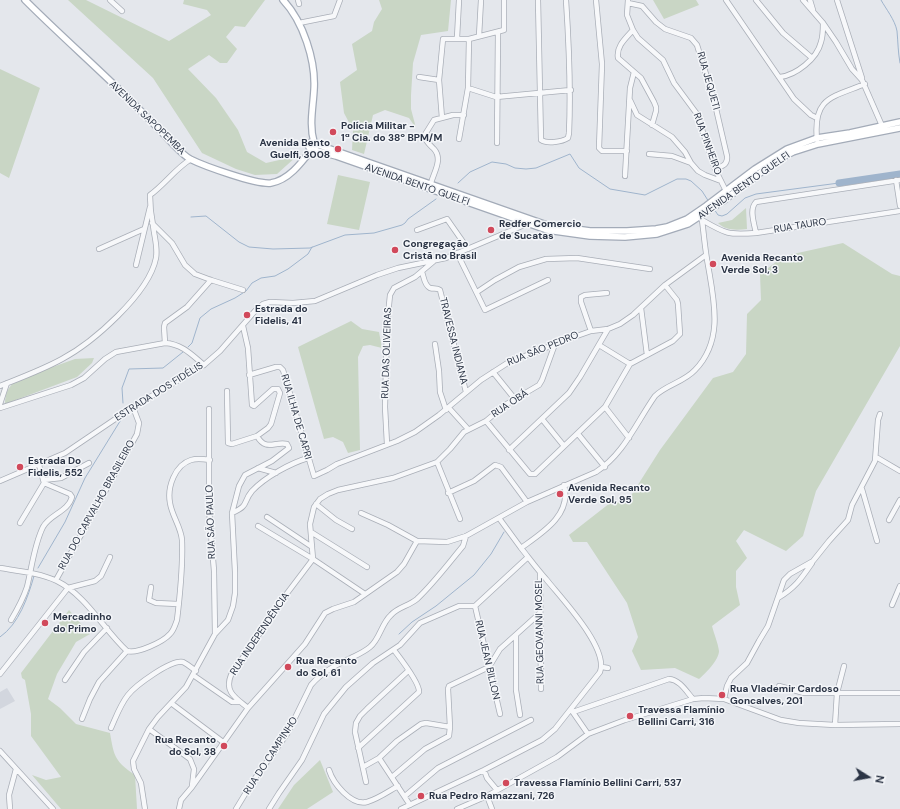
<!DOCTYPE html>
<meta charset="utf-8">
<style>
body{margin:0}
#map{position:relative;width:900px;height:809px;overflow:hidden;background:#e4e7ec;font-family:"DM Sans",sans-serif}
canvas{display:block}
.north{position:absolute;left:848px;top:757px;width:40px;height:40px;-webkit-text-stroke:3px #f4f6f9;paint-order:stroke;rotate:101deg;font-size:11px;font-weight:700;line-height:16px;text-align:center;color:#2b3445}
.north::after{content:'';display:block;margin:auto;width:14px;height:18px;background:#2b3445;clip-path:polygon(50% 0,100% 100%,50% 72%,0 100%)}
</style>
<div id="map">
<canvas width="900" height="809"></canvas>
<div class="north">N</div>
</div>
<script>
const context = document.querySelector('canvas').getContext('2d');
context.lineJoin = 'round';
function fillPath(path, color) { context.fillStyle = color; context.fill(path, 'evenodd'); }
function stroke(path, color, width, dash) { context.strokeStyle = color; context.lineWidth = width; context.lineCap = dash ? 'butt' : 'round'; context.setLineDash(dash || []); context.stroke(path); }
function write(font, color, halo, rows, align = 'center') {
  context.font = font + ' "DM Sans",sans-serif'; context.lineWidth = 3; context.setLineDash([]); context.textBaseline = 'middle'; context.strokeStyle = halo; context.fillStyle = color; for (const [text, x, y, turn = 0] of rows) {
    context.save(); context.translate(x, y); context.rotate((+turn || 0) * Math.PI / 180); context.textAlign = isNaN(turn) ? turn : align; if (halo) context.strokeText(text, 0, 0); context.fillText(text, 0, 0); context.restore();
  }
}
fillPath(new Path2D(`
 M7 688 15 701 0 709V692Z`), '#d2d6de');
fillPath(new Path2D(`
 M68 0H86L169 41 211 15 207 10 183 4 184 0H265L245 27 235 26 226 37 237 49 227 63H220L209 55 188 69 216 98 238 130 247 152 266 163 297 156 277 174 255 175 236 169 202 153 153 78Z
 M379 0H451L448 31 421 35 413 63 411 95V109L416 128 409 118 385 110 373 115 364 154 352 150 353 130 344 113 340 82 357 70 352 44 372 31 374 22 382 9Z
 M653 0H696L699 5 664 19Z
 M0 69 40 88 9 178 0 173Z
 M338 175 370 182 359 230 327 224Z
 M746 208 747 229C737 230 726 231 718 223L732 220Z
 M843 243 892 274 900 276V346L816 491 803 536 786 551 744 530 736 541 747 558 736 571V587L740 605 712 626C714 634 718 643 719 651 719 660 705 674 699 679L675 668 641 670 632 651 638 637 627 603 587 542H573L569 535 610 503 627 502 660 450 713 378 733 372 746 354 747 314 761 300 760 274 784 256Z
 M351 321 362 329 379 332 382 348 370 345 363 346 358 357 360 450 348 453 343 442 333 437 324 439 298 347Z
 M94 358 92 363 77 377 5 404C5 392 9 385 19 379L75 359Z
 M69 610 90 634 76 642 57 674 48 699 60 708 76 724 110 733C114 757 115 761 135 775L137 809H61L32 775 46 780 61 777 31 736V714L25 680 22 678 21 673Z
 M320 760 333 792 307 809H278L294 785Z`), '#c9d6c5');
stroke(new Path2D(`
 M881 0C886 9 895 20 897 31 898 42 898 52 900 63
 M458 183 470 172 492 162 506 164 515 168 526 169 536 168 570 154 579 168 610 189 645 195 677 179H686L691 181 702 191 709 202
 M714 209 718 215 722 216 727 214 745 198 756 194 839 183
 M191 217 206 216 239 242 249 247 273 249 310 248 345 235 374 233 402 225 405 223 408 219 436 199
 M188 347 192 343 200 318 211 309 235 298 246 291 252 283 261 278 275 276 288 269 308 254 312 247
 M123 403 122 388 129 369 163 368 183 352
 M38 568 65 522 85 478 122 418
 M399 634 412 622 436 606 474 575 491 554 504 532
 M0 637C19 624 28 597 34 576`), '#9fb4cc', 1);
stroke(new Path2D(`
 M839 183 900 174`), '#9fb4cc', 7);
const minor = new Path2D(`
 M110 0 122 11
 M298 0 299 4
 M538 0 541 140C547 144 562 142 568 138L569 133C571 89 569 45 566 0
 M596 0 602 64 599 148 602 151H627
 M628 0 627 15 633 30 638 38 663 60 674 83 697 114 715 169 727 193
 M726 0 794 99 811 115 817 118
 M756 0 783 33 812 58
 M803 0 823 23 836 42 852 69 862 80 883 128
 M810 0 813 10
 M837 0 862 78
 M628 3 642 6 656 22 665 29 691 38 697 45 714 100 727 156C728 165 722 166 715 169
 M299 23 334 16 340 0
 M633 30C626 38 616 46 618 58L641 78 654 102 656 107V111L652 125
 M479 36 481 0
 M457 38 459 0
 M469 39 504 30V0
 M419 77 439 80
 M780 77C796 75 817 59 821 42 823 36 823 29 823 23
 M468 88 496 97 571 90
 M630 100 637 115 672 137 685 152 691 163 698 171 705 175 721 181
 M442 118 439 80 443 39H469L468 88 459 139
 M817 140C813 98 830 98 865 84
 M497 143 498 32
 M649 154 672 156 691 163
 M625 176 630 88 634 72
 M896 180 900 206
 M431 183C434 172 443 159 434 149 430 145 426 142 424 136L434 120 453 115H464
 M702 220C726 234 728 235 756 233L900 211
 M152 223 172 243 185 265 195 274 211 280 243 290
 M417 230 447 219 468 249
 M756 233C754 223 749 209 756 202L900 180
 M99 249 144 229
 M457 253 485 310 548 280
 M136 265 150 207
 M422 272C424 277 424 285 430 288 434 289 437 288 440 290L466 392
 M477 292 495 280 519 267 546 259 577 258 650 269
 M641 308 647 355
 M591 331 581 302V297L585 295 607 293
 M165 343 164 327 165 323 187 307 211 280
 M435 344 439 371 440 392 446 410
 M599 345 630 364
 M493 372 514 398
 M249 375 276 367H280L283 370 314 476 327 470 337 464 397 441 415 432 439 415 481 380 509 362 574 337 591 331 608 329 620 324 633 315 665 285 706 255
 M0 386C20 378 42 370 62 359 92 343 149 294 156 258 158 247 154 236 153 225 151 215 150 205 150 195 165 184 175 169 191 159
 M227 391 228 443 232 444 257 436
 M0 404 7 383
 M605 407 629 438
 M0 408 71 385 84 378 105 359 116 352 165 343C182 344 192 355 204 365
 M449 408 468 429
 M209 409V509L214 571 215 634
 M542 419 564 446
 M486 421 530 474H535L605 407 630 364 673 341 680 334 678 304 677 300 665 285
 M578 434 605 467
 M387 444 385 407 387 325 390 295 394 288 415 277 434 261
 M509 450 569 393 580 377 608 329
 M876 457 900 471
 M437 462 460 519
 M258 468 276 473
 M43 480 61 478 89 463
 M0 481 65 453 133 407 204 365 220 351 255 311 263 304 270 302 293 303 315 301 377 275 398 268 446 258 529 223
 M862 489 877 541
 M448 493 474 481 495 465 501 467 527 502
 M316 504 336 520 352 529
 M232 513C250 505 242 503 252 491 265 477 291 463 308 458
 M361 513 388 525 417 541
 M267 517 312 547
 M499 518 521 548
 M889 520 900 500
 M20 523 44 483
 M258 526 313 559 365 594
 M311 532 367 567
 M313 559 310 524 314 507 320 499 328 494 338 490 393 478 437 462 450 449 464 432 486 421 505 405 539 385 542 380 555 344
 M0 568C19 571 40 573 57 581 87 596 103 629 127 651 137 654 163 642 170 634 174 630 175 625 177 620 180 595 183 565 182 540 181 527 172 516 170 503 167 487 175 465 191 460 197 458 204 459 210 460
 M540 573 541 689
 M56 580 137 434 139 423 133 407
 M151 587 149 600 156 603 178 604
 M68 588 95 581 101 576 110 557
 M778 598C795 588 801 579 812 563
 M892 605 900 586
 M475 606 500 714
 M11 620C17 610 23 599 27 587 32 567 34 545 43 527 50 514 68 512 72 497L70 494 44 483 39 465
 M516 635V690L520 715
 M489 667 500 649 540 613
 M602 667 608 668
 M0 674 68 588
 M193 675 232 702H240
 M65 680 84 652 107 628
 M779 686 804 693H900
 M724 699 727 686 731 678 747 663 759 641 768 626 784 580 790 574 813 561 829 541 848 520 852 505 875 461 878 420 880 414
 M171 703 223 742
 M248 708C236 698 224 692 231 675L288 592 313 559
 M572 711 588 734
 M573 712 669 679C680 680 686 691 693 699
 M82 719 90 699 99 682 127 651
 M835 725 837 693 844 666
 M111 728C116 717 120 705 128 695 135 686 171 659 183 662 187 664 192 668 196 671
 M149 729 190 759 194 769 192 786
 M358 748 419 692C420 683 400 658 394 650
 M0 751 53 809
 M379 758 410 805
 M363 767 379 758 397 741 421 724 426 723 450 727
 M329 770C333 783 351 806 367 802 378 799 389 791 398 786
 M484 770 487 778 497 790
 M392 777 425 749 449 736 450 727 448 689 449 686 489 667
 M366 782 355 732 356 723 360 716 367 709 408 671
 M405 796 438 768 531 720
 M487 796 492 809
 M10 809 9 795 16 769
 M145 809 141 783 134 769 133 761 149 729 158 717 186 687 215 634 228 620 233 606 235 593V572L232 513 239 486 245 475 272 461 289 448 287 444C275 441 266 452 257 436L268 428 271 424 280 393 278 389H273L254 406 252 405 248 348 243 326
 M179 809 181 800 192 787 248 708 305 644 325 613 333 609 354 602 397 572 404 564 417 541 447 542 466 536 527 502 596 472C624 454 636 423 655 396 666 385 684 382 695 370 724 340 714 301 708 265 705 250 704 235 702 220L700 213
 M236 809 253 781 287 734 311 685C322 672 336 665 351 658 357 655 364 652 370 647 380 639 381 624 391 615 398 607 409 606 417 599 434 583 448 564 463 546L466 536
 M269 809 279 793 302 760 324 714 346 687 373 663 400 645 420 623 459 606H475L528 557
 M401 809 484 770 542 740 555 729 600 672C609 648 561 598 546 579 537 569 529 558 521 548 542 533 572 515 564 485
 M457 809 487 796 557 757 588 734 625 720 693 699 704 698 724 699 781 720 799 723 835 725 900 724`);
const major = new Path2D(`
 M25 0C61 36 100 70 136 106 148 118 159 129 170 141 176 147 183 155 190 159 204 166 257 185 271 183 289 180 302 162 312 149
 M283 0C303 21 316 61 314 90 313 108 309 125 314 142
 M316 144 547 225 590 231H627L656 229 667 227 687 219 706 206 755 169 787 149 817 138 850 133 900 122
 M314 149 316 146V144L311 142 308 145 310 149 336 156 547 230 590 236 625 237 657 234 688 224 723 201 777 160 793 152 818 144 900 128`);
stroke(minor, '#a9aeb7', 6);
stroke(major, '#a3abb8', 8);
stroke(minor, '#f7f8fa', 4.5);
stroke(major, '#fff', 5.5);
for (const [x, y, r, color] of [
 [333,132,4,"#d1495b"],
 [338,149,4,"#d1495b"],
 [491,230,4,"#d1495b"],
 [395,250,4,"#d1495b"],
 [713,264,4,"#d1495b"],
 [247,315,4,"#d1495b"],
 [20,467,4,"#d1495b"],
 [560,494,4,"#d1495b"],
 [45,623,4,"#d1495b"],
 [288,667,4,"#d1495b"],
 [722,695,4,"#d1495b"],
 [630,716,4,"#d1495b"],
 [224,746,4,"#d1495b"],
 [506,783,4,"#d1495b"],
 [421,796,4,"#d1495b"]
]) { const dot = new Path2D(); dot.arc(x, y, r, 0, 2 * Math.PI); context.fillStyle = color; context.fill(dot); stroke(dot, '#f4f6f9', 1.5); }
write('10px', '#2b3445', '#f4f6f9', [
 ["RUA JEQUETI",708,81,74],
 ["AVENIDA SAPOPEMBA",147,118,44],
 ["RUA PINHEIRO",707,144,70],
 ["AVENIDA BENTO GUELFI",417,185,19],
 ["AVENIDA BENTO GUELFI",744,186,-35],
 ["RUA TAURO",800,226,-9],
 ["TRAVESSA INDIANA",453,341,76],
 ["RUA SÃO PEDRO",543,349,-22],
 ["RUA DAS OLIVEIRAS",387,353,-88],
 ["ESTRADA DOS FIDÉLIS",159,392,-32],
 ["RUA OBÁ",510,404,-34],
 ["RUA ILHA DE CAPRI",296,417,74],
 ["RUA DO CARVALHO BRASILEIRO",97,505,-61],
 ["RUA SÃO PAULO",211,522,-92],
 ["RUA GEOVANNI MOSEL",540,631,-91],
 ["RUA INDEPENDÊNCIA",260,634,-56],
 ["RUA JEAN BILLON",487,660,77],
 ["RUA DO CAMPINHO",271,756,-57]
]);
write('bold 10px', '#2b3445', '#f4f6f9', [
 ["Polícia Militar -",341,126],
 ["1ª Cia. do 38º BPM/M",341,138],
 ["Avenida Bento",330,143,"right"],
 ["Guelfi, 3008",330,155,"right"],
 ["Redfer Comercio",499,224],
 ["de Sucatas",499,236],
 ["Congregação",403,244],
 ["Cristã no Brasil",403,256],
 ["Avenida Recanto",721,258],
 ["Verde Sol, 3",721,270],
 ["Estrada do",255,309],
 ["Fidelis, 41",255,321],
 ["Estrada Do",28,461],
 ["Fidelis, 552",28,473],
 ["Avenida Recanto",568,488],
 ["Verde Sol, 95",568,500],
 ["Mercadinho",53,617],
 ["do Primo",53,629],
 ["Rua Recanto",296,661],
 ["do Sol, 61",296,673],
 ["Rua Vlademir Cardoso",730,689],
 ["Goncalves, 201",730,701],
 ["Travessa Flamínio",638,710],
 ["Bellini Carri, 316",638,722],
 ["Rua Recanto",216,740,"right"],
 ["do Sol, 38",216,752,"right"],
 ["Travessa Flamínio Bellini Carri, 537",514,783],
 ["Rua Pedro Ramazzani, 726",429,796]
], 'left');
</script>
